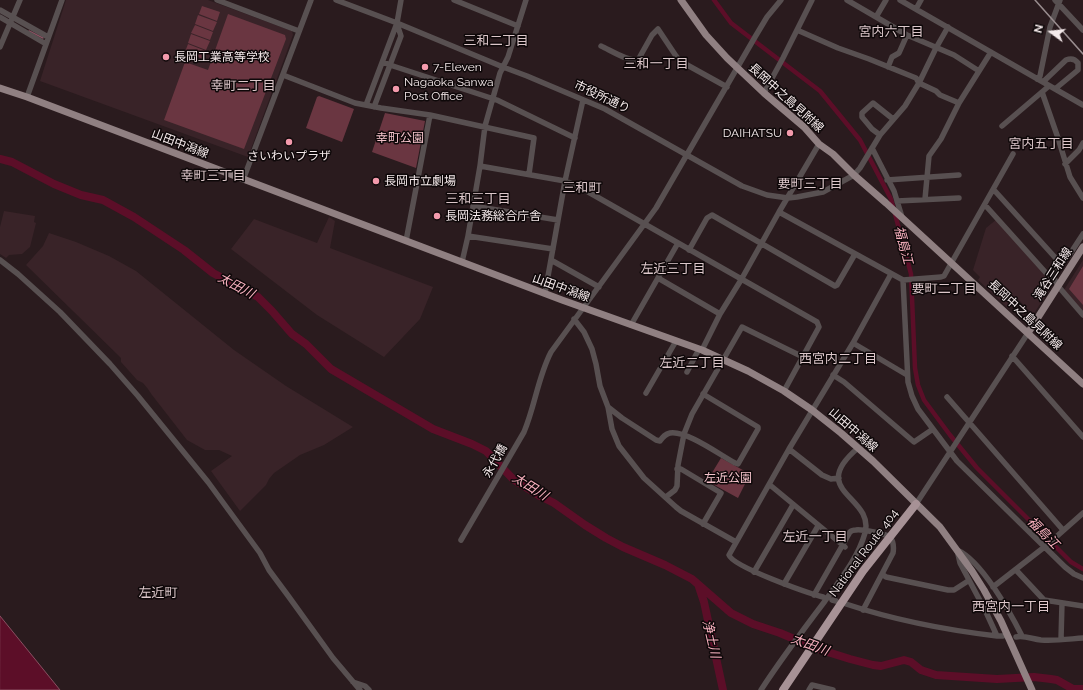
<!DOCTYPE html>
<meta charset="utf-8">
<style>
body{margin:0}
#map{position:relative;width:1083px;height:690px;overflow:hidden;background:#2a1b1e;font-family:Raleway,sans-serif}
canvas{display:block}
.north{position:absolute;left:1031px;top:12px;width:40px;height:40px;-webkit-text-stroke:3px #0e0809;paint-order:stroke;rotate:285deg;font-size:11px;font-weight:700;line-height:16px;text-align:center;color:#f5eaeb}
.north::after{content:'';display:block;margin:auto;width:14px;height:18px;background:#f5eaeb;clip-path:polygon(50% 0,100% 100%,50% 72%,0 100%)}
</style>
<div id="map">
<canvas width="1083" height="690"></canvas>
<div class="north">N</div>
</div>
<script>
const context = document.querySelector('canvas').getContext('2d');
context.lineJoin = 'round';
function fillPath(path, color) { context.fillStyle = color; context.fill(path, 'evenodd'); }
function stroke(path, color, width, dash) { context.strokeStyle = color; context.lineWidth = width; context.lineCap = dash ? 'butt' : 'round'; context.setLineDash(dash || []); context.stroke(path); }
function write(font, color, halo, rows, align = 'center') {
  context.font = font + ' Raleway,"Noto Sans JP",sans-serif'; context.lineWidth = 3; context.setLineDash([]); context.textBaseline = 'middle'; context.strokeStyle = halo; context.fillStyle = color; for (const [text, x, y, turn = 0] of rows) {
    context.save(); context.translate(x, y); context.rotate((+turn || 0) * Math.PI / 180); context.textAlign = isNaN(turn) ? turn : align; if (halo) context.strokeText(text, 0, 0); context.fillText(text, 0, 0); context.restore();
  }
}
fillPath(new Path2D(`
 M66 0H208L292 31 293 35 248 157 40 81Z
 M4 211 35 216 34 222 36 223 30 247 22 254 9 255 6 258 0 254V227Z
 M329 217 335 221 330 248 433 287 420 319 384 357 317 315 231 249 254 219 317 243Z
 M997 219 1051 281 1050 289 1033 315 1018 299 1009 309 978 280 980 277 973 270 986 228Z
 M49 233 76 242 109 256 136 271 234 350 286 386 353 427 324 445 300 455 274 473 269 479 266 485 240 511 211 471 232 456 219 450H205L187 440 152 395 148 389 143 383 137 380 121 362V358L26 265 43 246Z
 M1083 260V312L1064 290Z`), '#392328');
fillPath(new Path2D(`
 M202 6 220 12 217 21 199 14Z
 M228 14 285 35 286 39 244 149 164 120 185 62 208 70Z
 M198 15 217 22 213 31 195 24Z
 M195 25 213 32 210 40 191 33Z
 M191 34 210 41 206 50 188 43Z
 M188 44 206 51 203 59 185 52Z
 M319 96 354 109 342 142 306 128 317 97Z
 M385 113 425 121 416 168 372 152Z
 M1083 266V305L1069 289Z
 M721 458 750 474 738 498 707 481Z`), '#6a3641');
const water = new Path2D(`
 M0 616 60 690H0Z`);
fillPath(water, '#5c0e28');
stroke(water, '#8a5062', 1);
stroke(new Path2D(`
 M29 31 43 38`), '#8a5062', 1.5);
stroke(new Path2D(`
 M714 0 731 23 820 91 860 140 891 199 911 274 915 368 918 385 924 400 950 435 977 468 1071 562 1083 569`), '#5c0e28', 4.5);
stroke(new Path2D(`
 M0 159 12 162 54 184 81 195 103 200 134 217 184 250 213 273 258 297 272 311 292 334 306 344 331 369 433 429 472 444 486 451 513 479 540 496 554 503 585 525 606 538 623 547 665 565 692 579 731 613 753 624 780 633 818 649 850 659 873 665 881 666 904 660 911 662 921 670 936 675 997 679 1034 677 1051 679 1057 680 1073 689H1083
 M699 587 704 602 723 690`), '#5c0e28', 8);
stroke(new Path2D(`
 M217 0 299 31
 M336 0 397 23 503 67 527 76 605 109 742 186 767 195 788 198 797 197 823 192 854 175 860 168 880 135 905 106 919 83 936 48 948 27
 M454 0 518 26
 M847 0 907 35 954 55 979 71
 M900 0 1083 105
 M1055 0 1083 30
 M916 9 921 0
 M0 10 48 37
 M0 17 46 44
 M876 17 886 0
 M797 30 838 48 869 59 911 76 916 78 919 83 936 91 940 95 959 103
 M601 46C610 50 629 62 638 60L652 35 658 29 676 56 680 61 727 87
 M0 47 20 0
 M383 62 390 65 497 100 575 138
 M888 67 892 57 899 53 907 35
 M283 75 355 103 381 108 430 115 534 138 529 174
 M1037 79 1040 76 1050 27 1060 0
 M1043 82 1066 60C1071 58 1075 59 1078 63V70L1055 89
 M1042 92 1058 138 1070 177 1083 198
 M764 93 783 58 812 0
 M27 97 62 0
 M366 105 397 23 401 0
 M374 107 401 36 397 24
 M1002 126 1049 86
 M880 135 872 129 862 117V113L873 103 893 119
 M872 148 894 191 902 217
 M1065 164 1079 150 1083 143
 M480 166 565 181 576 185 817 322 819 327 784 391
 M243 180 311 0
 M887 180 959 175
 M994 190 1061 264
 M925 199 929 156 941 139 959 103 991 52
 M897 201 959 198
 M985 205 1047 274 1053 278
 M473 206 558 220
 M779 212 903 280 941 277 944 276 1013 154
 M1083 234 1070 254 1055 271 1053 276 1058 286 1083 315
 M468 236 553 249
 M406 241 430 115
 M689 250 707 218 712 215 835 286 837 285 855 254
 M0 260 18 274 60 312 110 364 138 396 208 482 260 553 269 570 289 597 333 658 360 690
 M551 260 599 287
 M462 262 468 236 480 166 485 126 500 73 508 57 526 0
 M658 278 720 314
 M903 280 908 382 912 396 918 409 957 461 1065 567 1074 574 1083 578
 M545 293 565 181 583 100
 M574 319 584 332 592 349 596 364 600 386 608 407 612 429 619 446 644 478 676 507 681 511 736 542
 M631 325 678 243
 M853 343 907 375
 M702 350 720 314 741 280 779 212 819 144
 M1012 356 1083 437
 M687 372 699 349
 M833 375 844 382 914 442 933 429
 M646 393 676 341
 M947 397 1063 530
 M608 407 622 418 656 440 660 441C663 437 665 434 670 433 686 430 720 455 735 463L738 464 758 429V427L703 394
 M789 449 822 475 831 479 839 478
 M677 469H681L721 493 703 524
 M770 485 845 547
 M666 497 675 490 677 486 678 465 684 434 692 414 742 327 803 357
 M916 504 1028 333
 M461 540 524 432C535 406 538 377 551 352L656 208 755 37 767 17 781 0
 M1016 570 1044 600 1083 606
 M754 572 793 505
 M882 574 886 577 948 590H954L968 581
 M784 584 818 526
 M993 587 1047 545 1083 513
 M814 595 850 532C852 530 853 530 856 530 861 529 887 534 890 537 894 542 894 547 893 553L863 610
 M823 597C808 593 733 567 729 555L789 449 853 343 891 274
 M832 600 836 601
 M846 604C894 620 946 630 997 636
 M1003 636H997L986 612 960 563 957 550C981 560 1010 612 1022 636
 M1016 637C1024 635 1032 639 1041 640 1055 641 1069 639 1083 638
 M1061 639 1062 603
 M353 682 365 686 369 690
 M761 690C781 659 803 630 825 601 840 580 858 558 865 533 875 496 806 492 858 448
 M809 690 812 685 833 690`), '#585051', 5.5);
stroke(new Path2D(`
 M681 0 706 35 727 58 764 93 804 127 819 144 833 154 854 175 886 203 1083 384
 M0 88 27 97 562 300 702 350 748 371 784 391 812 410 841 433 873 461 940 527 972 571 984 590 1001 621 1032 690
 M1028 333 1083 247`), '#908082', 7);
stroke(new Path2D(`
 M783 690 863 571 916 504`), '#a79296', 8);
stroke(new Path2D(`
 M1035 0 1083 54`), '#998d8f', 1.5);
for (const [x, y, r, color] of [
 [166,57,4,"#f39aac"],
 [425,67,4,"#f39aac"],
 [396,89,4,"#f39aac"],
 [790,133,4,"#f39aac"],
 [289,142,4,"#f39aac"],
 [376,181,4,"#f39aac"],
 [437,216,4,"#f39aac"]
]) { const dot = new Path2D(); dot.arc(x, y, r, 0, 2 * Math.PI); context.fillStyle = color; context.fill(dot); stroke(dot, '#0e0809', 1.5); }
write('12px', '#f5eaeb', '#0e0809', [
 ["長岡工業高等学校",174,57],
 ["7-Eleven",433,67],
 ["Nagaoka Sanwa",404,82],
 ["Post Office",404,96],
 ["DAIHATSU",782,133,"right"],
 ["さいわいプラザ",289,156,"center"],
 ["長岡市立劇場",384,181],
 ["長岡法務総合庁舎",445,216]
], 'left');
write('12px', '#f5eaeb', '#0e0809', [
 ["市役所通り",602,97,25],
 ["長岡中之島見附線",786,98,42],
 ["山田中潟線",180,144,21],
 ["滝谷三和線",1053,274,-57],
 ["山田中潟線",561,288,20],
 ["長岡中之島見附線",1025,315,43],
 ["山田中潟線",853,430,41],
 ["永代橋",495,461,-60],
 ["National Route 404",864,553,-53]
]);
write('12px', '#f4c3cb', '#0e0809', [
 ["幸町公園",400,138],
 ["左近公園",728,478]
]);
write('13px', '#dcc7ca', '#0e0809', [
 ["宮内六丁目",891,32],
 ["三和二丁目",496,41],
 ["三和一丁目",656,64],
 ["幸町二丁目",243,86],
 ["宮内五丁目",1041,144],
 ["幸町三丁目",213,176],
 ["要町三丁目",810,184],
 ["三和町",582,188],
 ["三和三丁目",478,199],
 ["左近三丁目",673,269],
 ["要町二丁目",944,289],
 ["西宮内二丁目",838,359],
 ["左近二丁目",692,363],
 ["左近一丁目",815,537],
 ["左近町",158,593],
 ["西宮内一丁目",1011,607]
]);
write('italic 13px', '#f9b1bf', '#0e0809', [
 ["福島江",903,245,75],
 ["太田川",236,286,28],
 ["太田川",530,487,32],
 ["福島江",1043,533,45],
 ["浄土川",711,639,77],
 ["太田川",810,645,20]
]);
</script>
